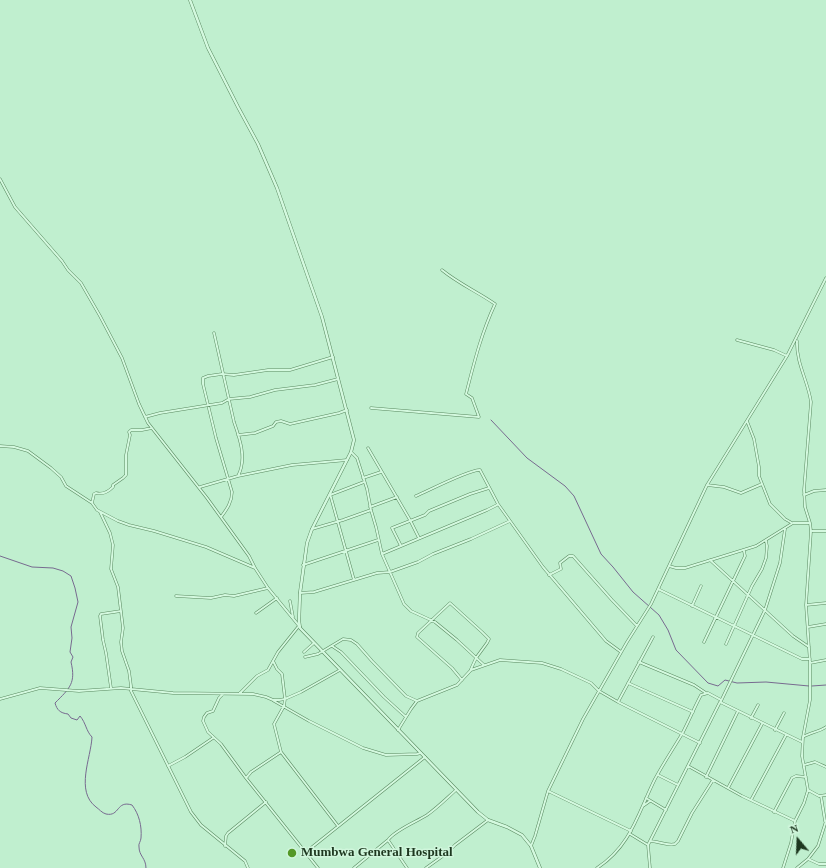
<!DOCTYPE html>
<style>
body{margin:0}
#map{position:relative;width:826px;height:868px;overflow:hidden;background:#c0efcf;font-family:Georgia,serif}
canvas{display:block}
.north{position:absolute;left:778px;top:820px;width:40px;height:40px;-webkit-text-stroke:3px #d0f6dc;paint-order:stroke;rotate:341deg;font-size:11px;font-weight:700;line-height:16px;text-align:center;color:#1d371f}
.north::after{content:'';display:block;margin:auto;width:14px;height:18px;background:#1d371f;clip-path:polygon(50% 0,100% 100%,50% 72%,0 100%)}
</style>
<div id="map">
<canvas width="826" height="868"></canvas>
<div class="north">N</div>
</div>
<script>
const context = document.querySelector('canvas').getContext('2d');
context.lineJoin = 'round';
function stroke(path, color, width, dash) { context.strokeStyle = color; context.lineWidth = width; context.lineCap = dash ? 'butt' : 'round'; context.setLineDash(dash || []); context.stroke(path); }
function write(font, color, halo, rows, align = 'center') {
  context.font = font + ' Georgia,serif'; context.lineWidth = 3; context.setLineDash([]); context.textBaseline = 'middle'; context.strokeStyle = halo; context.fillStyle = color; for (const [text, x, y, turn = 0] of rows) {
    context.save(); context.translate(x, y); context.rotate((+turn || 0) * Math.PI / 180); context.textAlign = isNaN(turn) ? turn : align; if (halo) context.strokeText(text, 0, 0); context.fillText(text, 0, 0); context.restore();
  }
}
stroke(new Path2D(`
 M491 420 527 458 565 486 574 496 601 554 613 567 633 592 659 615 668 630 676 650 708 683 718 686 725 680 737 683 766 682 809 686
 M0 556 32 567 53 568 63 571 71 576 75 588 78 602 71 627 72 638 70 652 73 657 71 662C76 683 70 688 55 703 57 710 60 713 68 714L71 718 77 720 80 716C86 723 86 731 92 737 91 758 75 791 96 807 99 809 102 813 106 814 120 817 116 800 132 805 139 814 142 826 141 838 141 841 138 844 139 847 139 856 146 858 146 868
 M812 686 826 685`), '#776a8f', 1);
const minor = new Path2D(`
 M0 179 15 207 62 261 68 270 81 283 100 316 122 358 139 404 148 423 207 498 249 556 255 568 268 588 300 627
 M737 340 774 350 787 356
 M371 408 479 417 472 398 466 394C474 363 481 334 495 304 478 292 459 284 442 270
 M145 417 160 413 222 403 229 399 250 397 275 390 315 385 338 379
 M747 421 754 439 759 467V476L770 504 785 519 792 523
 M238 435 255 433 273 426 276 422 281 421 290 424 339 413 347 410
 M0 446 14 447 28 451 51 468 61 477 66 486 92 503 97 510 118 521 129 525 154 531 206 547 255 568
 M368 448 410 520 419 538
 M351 452 357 458 367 489 371 510 376 527 382 554 404 604 411 611 435 622 457 640 484 665
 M238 476 292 465 347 460
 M363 478 381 472
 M707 485 724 487 741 493 762 484
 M200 487 238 476C247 459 240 439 234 422L214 333
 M330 494 354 580
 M330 495 364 482
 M804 495 814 491 826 490
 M416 496C428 491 470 469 480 470L498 504 543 567 606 641 621 652
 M92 503 94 494 96 493C103 495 108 492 113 487V485L123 478 126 475V455L130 435 129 432 131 430H142L152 428
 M370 507 397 497
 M100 512 110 533 113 545 111 569 118 587 123 628 121 642 122 651 129 671 131 686V691L191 812 201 825 245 861 248 868
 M221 517C227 509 232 502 232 492L216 438 203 384V378L208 376 222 374 234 375 268 370H290L333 357
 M312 529 343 520 371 510
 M811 531H826
 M401 546 392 528 425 515 429 511 470 494 489 488
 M382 554 487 510 497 505
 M710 560 793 636 809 647
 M303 565 378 540
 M669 566 676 568H685L756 546 793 523H810
 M549 575 561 569 560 563 569 556H573L612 600 637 626
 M658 589 802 659H810
 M300 593 314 592 377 573 390 572 418 562 433 554 471 539 510 521
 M176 596 211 598 225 595 234 596 268 588
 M290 601 293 617
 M806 605 826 603
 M692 606 701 586
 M256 613 277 598
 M808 627 826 624
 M704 642 745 556 744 551
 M726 644 752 586 762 569 766 558 767 546 766 541
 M332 646 341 652 384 697 406 717
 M304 652 314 643
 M305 657 318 654 343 639 351 640 357 644 372 661 406 696 417 701
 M273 661 277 669 282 674 285 699 284 706 274 724 281 752 338 826
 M639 662 694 685 706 693
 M810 663 826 660
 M462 680 452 668 417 637 418 633 450 603 482 632 489 639 487 643 476 658 471 669
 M628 683 693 712
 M111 688 106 653 103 640 100 616 101 614 121 611
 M240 693 257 676 268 670 278 652 298 627
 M223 694 219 698 213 711 207 713 204 717 203 721 208 732 221 744 246 778 318 868
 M0 699 40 688 79 691 121 688 173 693 253 694 266 697 273 700H279L285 699 301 692 340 670
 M274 701 309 721 363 748 386 755 417 754 421 753
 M721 701 765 610 780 563 785 529
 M618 702 653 637
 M751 718 758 705
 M398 730 411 709 417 701 457 685 471 670 500 660 542 663 561 669 591 683 599 691 618 702 700 743
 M775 730 784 713
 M803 737C811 732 819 732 826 727
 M804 765 815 762 826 767
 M168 766 185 757 213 738
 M688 766 742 796 795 821
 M658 775 678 785
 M706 777 738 711
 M246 778 251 772 281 752
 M728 788 762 724
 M808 790 819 796 826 795
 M548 791 631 831
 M821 796 825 821
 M646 798 666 810
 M751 800 786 735
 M643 806 650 801
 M774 812 792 778 796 776 806 777
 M630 834 648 845
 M650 841C658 841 667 846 675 844L678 841 692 813 713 780
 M225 846 226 836 228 833 266 802
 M531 846 535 836 548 791 583 719 627 642 651 604 707 485 787 356 826 278
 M306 852 425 757
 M808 859 819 864H826
 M354 868 388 840
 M407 868 388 840C395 830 416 822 427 815 437 808 446 799 456 790
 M426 868 447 853 455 845 488 820
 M597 868C631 846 638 813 655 779 663 764 673 749 682 734 689 721 694 708 701 695L708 693 721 700
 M650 868 648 845 650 841 720 702 802 742
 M783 868 791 843 795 821 804 803 808 790 802 756 803 737 810 700V663L806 605 811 531 810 523 805 507 804 490 811 402C808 381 796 363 797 341
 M797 868 808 859 818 846 826 821`);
const tertiary = new Path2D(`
 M190 0 208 48 238 107 258 144 277 188 322 317 354 440 351 452 312 529 307 543 300 593 299 621 300 628 478 812 488 820 507 827 522 835 531 846 540 868`);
stroke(minor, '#58885f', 3);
stroke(tertiary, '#58885f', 3.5);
stroke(minor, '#d4f9df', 2);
stroke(tertiary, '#d4f9df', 2.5);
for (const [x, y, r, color] of [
 [292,853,5,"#549827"]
]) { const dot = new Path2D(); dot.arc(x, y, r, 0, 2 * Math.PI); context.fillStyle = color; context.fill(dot); stroke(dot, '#d0f6dc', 1.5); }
write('bold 13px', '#1d371f', '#d0f6dc', [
 ["Mumbwa General Hospital",301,853]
], 'left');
</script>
